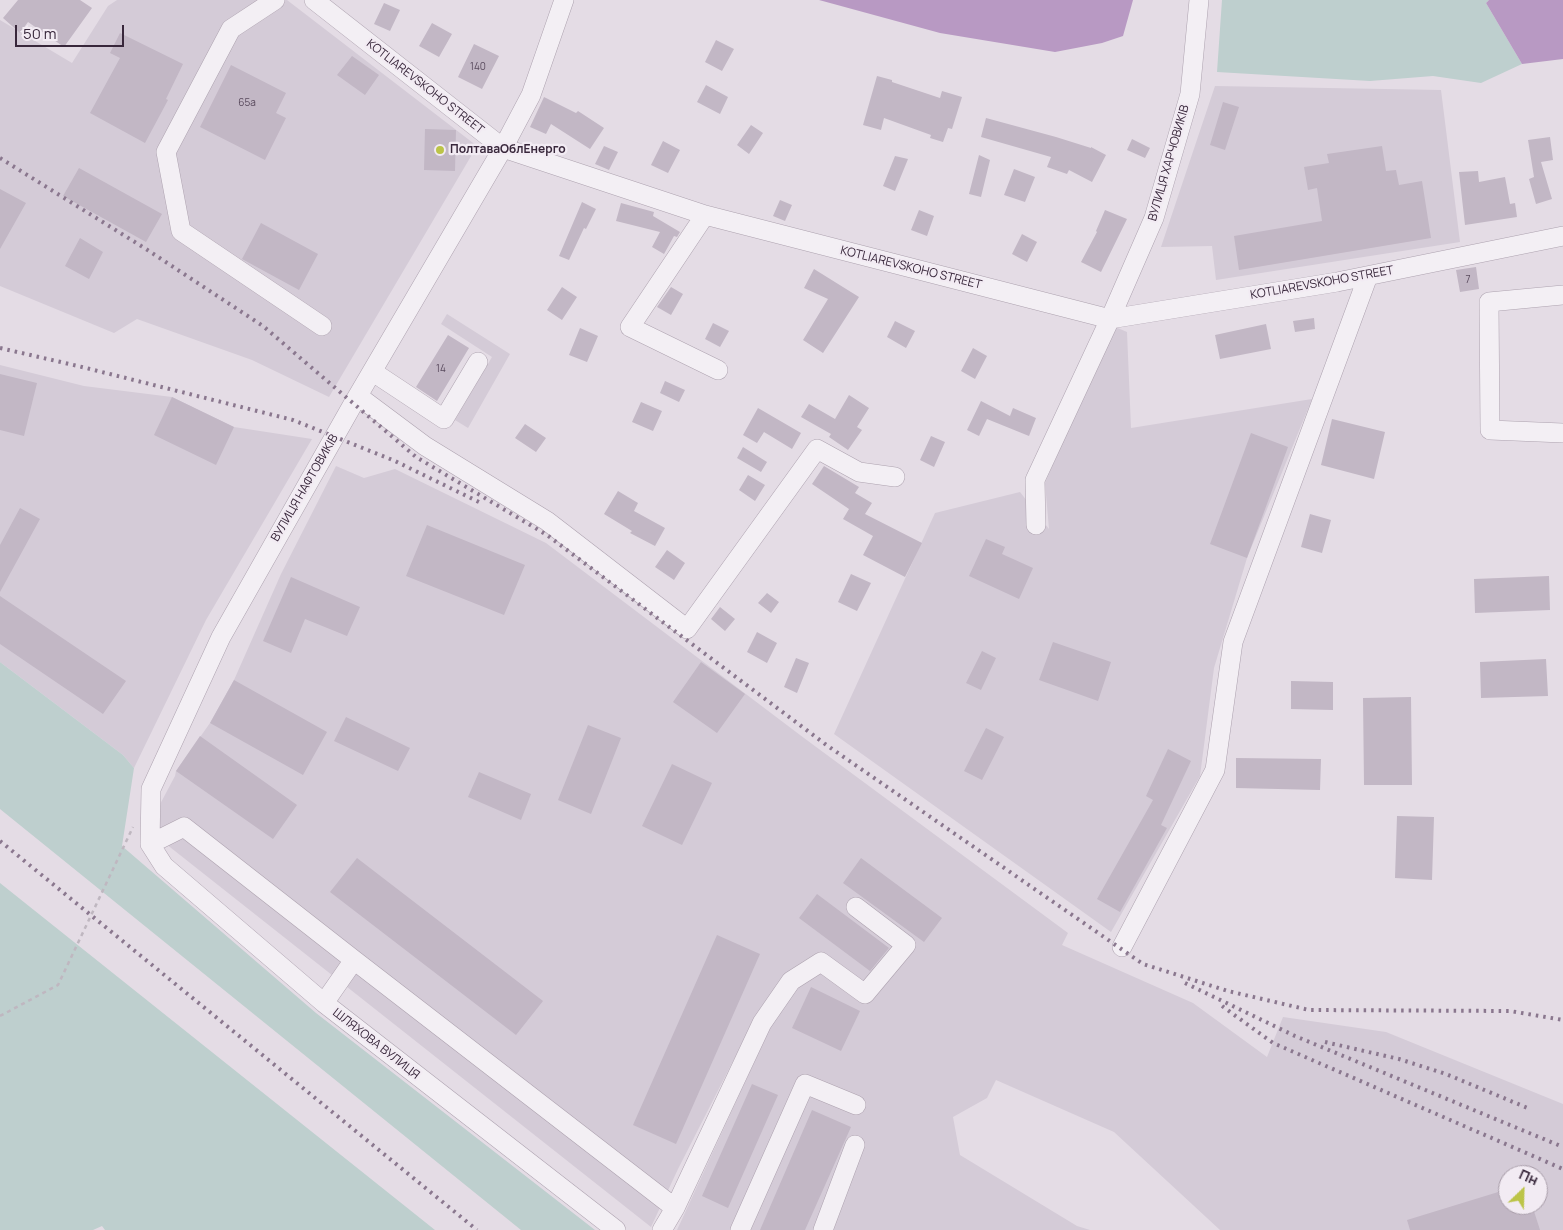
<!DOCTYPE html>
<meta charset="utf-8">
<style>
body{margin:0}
#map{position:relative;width:1563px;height:1230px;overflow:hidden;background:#e4dce5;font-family:Manrope,sans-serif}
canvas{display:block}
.north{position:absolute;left:1498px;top:1165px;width:50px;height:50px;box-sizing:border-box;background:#f2ebf3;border:1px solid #a89da9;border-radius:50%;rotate:24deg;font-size:14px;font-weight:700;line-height:20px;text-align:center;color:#38273b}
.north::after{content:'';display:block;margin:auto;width:18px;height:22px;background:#bcc448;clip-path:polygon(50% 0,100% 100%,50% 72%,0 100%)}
.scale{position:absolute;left:15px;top:25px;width:109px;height:22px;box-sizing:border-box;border:2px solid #38273b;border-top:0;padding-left:6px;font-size:15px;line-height:18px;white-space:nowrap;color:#38273b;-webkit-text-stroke:4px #f2ebf3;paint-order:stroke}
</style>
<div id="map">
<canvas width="1563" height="1230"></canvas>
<div class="north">Пн</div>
<div class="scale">50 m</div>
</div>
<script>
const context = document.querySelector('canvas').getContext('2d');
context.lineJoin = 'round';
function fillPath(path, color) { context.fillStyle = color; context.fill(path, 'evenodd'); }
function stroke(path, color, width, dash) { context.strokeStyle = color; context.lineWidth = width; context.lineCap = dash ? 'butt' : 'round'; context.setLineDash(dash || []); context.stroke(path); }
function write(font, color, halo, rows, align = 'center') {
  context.font = font + ' Manrope,sans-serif'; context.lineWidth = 4.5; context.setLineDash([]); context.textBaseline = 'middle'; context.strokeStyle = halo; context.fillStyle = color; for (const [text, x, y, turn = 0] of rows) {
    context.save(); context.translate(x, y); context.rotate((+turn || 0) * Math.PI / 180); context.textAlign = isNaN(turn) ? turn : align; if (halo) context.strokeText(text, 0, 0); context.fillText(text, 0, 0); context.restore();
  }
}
fillPath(new Path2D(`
 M117 0H287L477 146 329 397 252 360 137 319 114 333 0 286V20L72 63 108 6Z
 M1215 86 1441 90 1460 242 1216 280 1212 246 1161 247Z
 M447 314 510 354 468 428 455 420 492 357 441 324Z
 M1113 326 1127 332 1131 428 1312 399 1247 558 1214 668 1200 776 1111 932 834 734 935 513 1020 492 1049 529 1045 483Z
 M0 365 84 386 172 397 234 427 312 439 206 620 134 768 123 755 0 662Z
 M336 466 364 478 395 469 546 543 804 738 1068 933 1062 945 1193 1003 1267 1057 1283 1017 1386 1032 1563 1104V1230H1220L1114 1132 996 1080 987 1098 953 1117 960 1155 1077 1226 1090 1230H677L771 1026 755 1018 678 1169 651 1227 161 840 158 808 175 776 176 771 210 723 234 680 281 574ZM1508 1175H1538V1205H1508Z`), '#d4cbd7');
fillPath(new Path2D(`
 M1222 0H1489L1486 3 1522 64 1481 83 1433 76 1370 81 1217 72Z
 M0 662 123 755 134 768 122 846 316 1013 595 1230H521L0 809Z
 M0 883 435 1230H105L102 1226 93 1230H0Z`), '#becfce');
fillPath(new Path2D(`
 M819 0H1133L1123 36 1102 43 1055 52 940 33Z
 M1489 0H1563V59L1522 64 1486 3Z`), '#b899c3');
fillPath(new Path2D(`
 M18 0H80L92 8 64 47 28 22 20 33 3 18Z
 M384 3 400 10 390 31 374 24Z
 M432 23 452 34 439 57 419 46Z
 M120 33 183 64 166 99 168 100 145 143 90 113 120 58 110 53Z
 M716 40 734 49 722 71 705 62Z
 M474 44 499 56 482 89 458 77Z
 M352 56 379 75 365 95 337 75Z
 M231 65 286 93 276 113 286 118 265 160 200 127Z
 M877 76 892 80V82L940 98 942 91 962 97 952 129 948 128 943 142 930 138 931 135 884 118 881 130 863 125Z
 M706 85 728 97 720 114 697 102Z
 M544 97 576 113 578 111 604 128 590 149 551 124 546 134 530 127Z
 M1223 102 1239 107 1225 150 1210 145Z
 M986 118 1056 137 1091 148V147L1106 155 1092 182 1069 170 1067 174 1047 167 1051 157 981 137Z
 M751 125 763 133 749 154 737 145Z
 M425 129 456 130 455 171 424 170Z
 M1550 137 1553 160 1541 162 1552 199 1536 204 1529 179 1534 177 1528 140Z
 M1132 139 1150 148 1145 158 1127 150Z
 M663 141 680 150 668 173 651 165Z
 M604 146 618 152 609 170 595 164Z
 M1382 146 1386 171 1396 170 1399 185 1422 181 1431 238 1239 270 1234 236 1322 221 1317 188 1308 190 1304 167 1329 163 1327 154Z
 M979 155 990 160 981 197 969 194Z
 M895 156 908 159 895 191 883 186Z
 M79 168 162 214 146 242 63 196Z
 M1014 169 1035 177 1025 202 1004 195Z
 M1478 171 1479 182 1505 177 1510 204 1515 203 1517 217 1465 225 1459 172Z
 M0 189 26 203 0 249Z
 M780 200 792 205 785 221 773 216Z
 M582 202 596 209 586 229 584 228 569 260 559 256Z
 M621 203 654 212 653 216 680 232 677 237 674 236 664 254 652 247 660 232 616 221Z
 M919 210 934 216 927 236 911 230Z
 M1105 210 1127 219 1101 272 1081 262 1097 232 1096 231Z
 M261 223 318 254 299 290 242 259Z
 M1022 234 1037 242 1027 262 1012 254Z
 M80 238 103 252 89 279 65 266Z
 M1476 267 1479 289 1460 292 1456 270Z
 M814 269 859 297 823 353 803 340 828 299 804 288Z
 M562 287 577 297 562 320 547 310Z
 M671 287 683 294 671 315 657 307Z
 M1314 318 1315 329 1295 332 1293 321Z
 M895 321 915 331 906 348 887 337Z
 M713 323 729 331 720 347 705 339Z
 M1266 324 1271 349 1220 359 1215 335Z
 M580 328 598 336 587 362 569 355Z
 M448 335 469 348 437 401 416 387Z
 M973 348 987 356 975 379 961 371Z
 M0 374 37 383 24 436 0 430Z
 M665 381 685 390 679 402 660 393Z
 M849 395 869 408 857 427 862 430 848 450 829 437 831 434 801 417 809 404 835 419Z
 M172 397 234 427 216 465 154 435Z
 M981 401 1010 416 1013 408 1036 418 1029 436 987 419 979 436 967 430Z
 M641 402 662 411 653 431 632 422Z
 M758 408 801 433 792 449 764 432 757 443 743 435Z
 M1332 419 1385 432 1374 479 1321 465Z
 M525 424 546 438 536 452 515 438Z
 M1251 433 1288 447 1247 558 1210 544Z
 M931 436 945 442 934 467 920 460Z
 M743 447 767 462 761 472 737 458Z
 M824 466 859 487 855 493 872 503 865 514 922 543 905 577 863 555 873 536 843 519 849 509 812 484Z
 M748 475 765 485 755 501 739 490Z
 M618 491 638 503 634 511 665 528 655 546 630 533 632 531 604 514Z
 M20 508 40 519 0 592V545Z
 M1310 514 1331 520 1322 553 1301 547Z
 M427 525 525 565 504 615 406 576Z
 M986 539 1005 547 1002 554 1033 568 1019 599 969 576Z
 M667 550 685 563 674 580 655 567Z
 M851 574 871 583 857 611 838 602Z
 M1549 576 1550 610 1475 613 1474 579Z
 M291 577 360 607 347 636 305 619 291 653 263 641Z
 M767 593 779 602 771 613 758 603Z
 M0 596 126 681 103 714 0 644Z
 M720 607 735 619 725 631 711 619Z
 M757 632 777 643 767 663 747 652Z
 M1053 642 1111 662 1098 701 1039 680Z
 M982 651 996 658 981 690 966 683Z
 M796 658 809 663 797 693 784 687Z
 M1546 659 1548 696 1481 698 1480 662Z
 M701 662 745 694 717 733 673 702Z
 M234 680 327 732 303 775 210 723Z
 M1291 681 1333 682V710L1291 709Z
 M1411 697 1412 785H1364L1363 698Z
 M346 717 410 748 398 771 334 741Z
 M588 725 621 738 591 814 558 800Z
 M986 728 1004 737 982 780 964 771Z
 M200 736 297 805 273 839 176 771Z
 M1168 749 1191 761 1161 825 1167 828 1120 912 1097 899 1153 800 1146 796Z
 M1236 758 1321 759 1320 790 1236 788Z
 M672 764 712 783 682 845 642 826Z
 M479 772 531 794 521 820 468 797Z
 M1397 816 1434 817 1432 880 1395 878Z
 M357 858 543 1001 516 1035 330 892Z
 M861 858 942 918 924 942 843 883Z
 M817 894 889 948 870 971 799 918Z
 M717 935 760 954 676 1144 633 1125Z
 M811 987 860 1011 841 1051 792 1028Z
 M752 1084 778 1095 728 1208 702 1196Z
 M812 1110 851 1127 805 1230H760Z
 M1508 1189V1205H1532L1540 1230H1410L1407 1220Z`), '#c2b7c5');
const minor = new Path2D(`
 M275 0 231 29 166 152 181 231 322 326
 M314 0 503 148 705 215 1110 319 1337 282 1563 236
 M705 215 630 327 718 370
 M1563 295 1489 302 1490 430 1563 433
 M373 372 444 419 478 362
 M358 396 425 446 547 521 687 629 817 449 859 472 895 477
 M1036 525 1035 480 1110 319 1154 218 1190 94 1199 0
 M150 844 151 789 221 637 353 404 503 148 531 95 564 0
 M150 844 184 827 354 960 675 1208
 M150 844 164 866 324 1003 616 1230
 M1122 947 1215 770 1233 642 1368 276
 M324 1003 354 960
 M662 1230 675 1208 762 1023 791 981 821 962 865 994 906 945 856 907
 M740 1230 805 1084 856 1105
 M823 1230 855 1145`);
stroke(minor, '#ada2af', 20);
stroke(new Path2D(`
 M0 1016 58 985 133 827`), '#bfb7c0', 2.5, [4, 4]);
stroke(minor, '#f3eff4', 19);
stroke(new Path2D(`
 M0 158 146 249 263 326 416 457 547 535 825 744 1143 964 1228 991 1309 1010 1510 1011 1563 1020
 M0 348 78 366 293 420 395 461 481 503
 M0 841 477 1230
 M1185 983 1295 1036 1563 1147
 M1222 1006 1273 1043 1563 1169
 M1325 1042 1399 1059 1446 1074 1530 1109`), '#8a778e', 4, [2.5, 5]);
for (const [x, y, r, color] of [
 [440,150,5,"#bcc448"]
]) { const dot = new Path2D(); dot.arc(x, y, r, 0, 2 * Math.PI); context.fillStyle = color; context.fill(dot); stroke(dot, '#f2ebf3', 2); }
write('10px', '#5a4b5e', null, [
 ["140",478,67],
 ["65а",247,103],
 ["7",1468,280],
 ["14",441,369]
]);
write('12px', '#38273b', '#f2ebf3', [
 ["KOTLIAREVSKOHO STREET",425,87,38],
 ["ВУЛИЦЯ ХАРЧОВИКІВ",1169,163,-74],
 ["KOTLIAREVSKOHO STREET",911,268,14],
 ["KOTLIAREVSKOHO STREET",1322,283,-10],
 ["ВУЛИЦЯ НАФТОВИКІВ",305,488,-60],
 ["ШЛЯХОВА ВУЛИЦЯ",376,1044,38]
]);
write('bold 12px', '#38273b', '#f2ebf3', [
 ["ПолтаваОблЕнерго",450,150]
], 'left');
</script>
